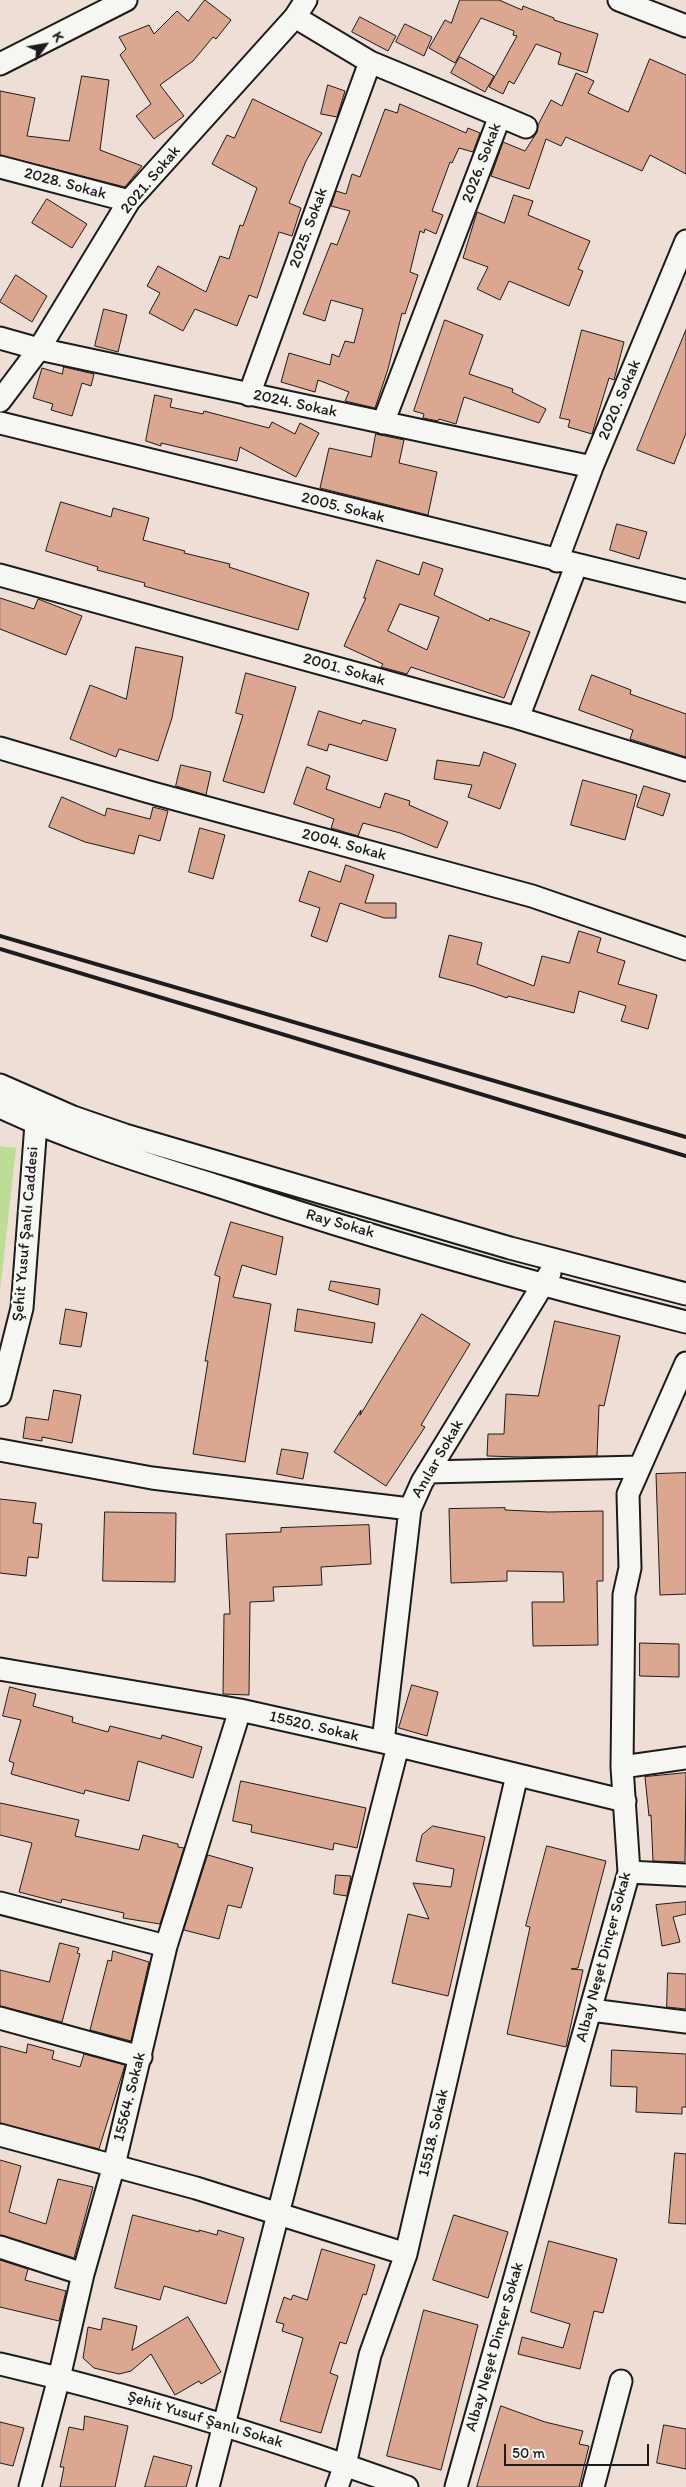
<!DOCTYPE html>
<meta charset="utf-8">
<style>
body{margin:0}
#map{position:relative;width:686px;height:2487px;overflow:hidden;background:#eeded5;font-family:Itim,sans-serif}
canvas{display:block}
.north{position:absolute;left:20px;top:20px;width:50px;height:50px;-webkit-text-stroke:4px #f6f6f2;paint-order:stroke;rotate:58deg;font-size:14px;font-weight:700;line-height:20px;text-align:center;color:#1c1c1c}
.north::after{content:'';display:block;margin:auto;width:18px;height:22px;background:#1c1c1c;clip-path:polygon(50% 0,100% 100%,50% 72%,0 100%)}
.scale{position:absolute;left:504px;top:2444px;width:145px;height:22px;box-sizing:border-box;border:2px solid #1c1c1c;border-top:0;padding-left:6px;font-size:15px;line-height:18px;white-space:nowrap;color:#1c1c1c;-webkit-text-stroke:4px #f6f6f2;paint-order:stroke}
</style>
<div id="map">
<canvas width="686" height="2487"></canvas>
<div class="north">K</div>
<div class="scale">50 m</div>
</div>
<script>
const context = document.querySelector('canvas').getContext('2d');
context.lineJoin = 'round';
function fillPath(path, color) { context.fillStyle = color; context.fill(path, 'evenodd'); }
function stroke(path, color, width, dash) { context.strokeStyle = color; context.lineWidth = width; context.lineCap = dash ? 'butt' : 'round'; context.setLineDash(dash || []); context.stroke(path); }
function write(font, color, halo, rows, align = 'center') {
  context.font = font + ' Itim,sans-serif'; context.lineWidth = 5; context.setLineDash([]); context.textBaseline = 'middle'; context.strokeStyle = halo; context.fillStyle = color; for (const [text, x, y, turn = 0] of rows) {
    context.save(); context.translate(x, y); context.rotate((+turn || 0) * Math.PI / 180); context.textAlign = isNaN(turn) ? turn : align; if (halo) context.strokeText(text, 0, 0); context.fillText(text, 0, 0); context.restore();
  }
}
fillPath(new Path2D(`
 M0 1146 16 1148 0 1291Z`), '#bddc95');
const building = new Path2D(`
 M205 0 231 20 216 39 213 37 193 61 160 85 184 116 154 139 136 116 151 104 120 55 126 49 119 37 149 25 154 34 177 11 188 21Z
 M460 0H499L522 10 523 6 554 18V20L598 34 587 73 558 64 561 53 536 44 514 84 509 81 503 94 489 87 517 36 513 35 514 31 481 18 455 63 429 48 445 20 451 23Z
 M360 17 396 36 388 51 352 32Z
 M405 24 432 37 424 56 396 42Z
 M460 57 494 76 485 92 451 73Z
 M650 59 686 75V174L650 155 642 171 566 137 561 146 546 139 529 189 491 176 503 142 525 151 537 132 538 125 551 100 562 106 576 73 594 81 588 93 628 112Z
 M82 76 109 80 100 150 142 166 125 187 0 155V91L35 98 27 136 69 141Z
 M328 85 345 91 337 117 321 114Z
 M253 99 322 133 306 161 289 203 301 208 292 236 279 232 257 298 249 295 237 326 195 309 183 331 149 313 160 293 147 286 158 266 206 292 220 256 229 259 240 225 243 226 257 188 212 164 227 135 234 138Z
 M400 104 466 133 468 128 480 133 473 152 459 148 452 163 450 162 432 211 443 215 436 234 425 229 424 233 420 231 410 272 418 275 405 314 402 313 388 369 375 408 345 401 349 392 318 380 315 392 281 382 289 353 330 365 332 354 339 357 345 341 354 343 363 309 331 300 325 321 303 314 331 243 337 245 350 211 331 206 336 191 346 194 352 174 360 177 385 109 397 113Z
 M514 195 533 201 528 215 590 241 578 269 583 271 569 306 509 281 500 300 477 289 488 267 463 258 477 212 504 223Z
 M47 199 87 224 72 248 32 223Z
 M16 275 47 296 32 322 0 302Z
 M104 309 127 315 118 352 95 346Z
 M445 320 483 335 469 374 513 389 512 392 546 409 539 423 464 397 456 424 439 419 438 421 423 418 424 414 414 411Z
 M582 330 624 342 614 380 609 378 592 434 568 427 570 420 560 418Z
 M686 330V433L674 464 637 450Z
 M64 367 94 374 91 386 82 383 72 416 51 410 53 404 33 398 42 368 62 374Z
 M155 395 172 399 170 407 203 414 204 411 269 428 272 422 295 434 300 423 319 433 296 477 240 447 237 461 161 443V446L146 441Z
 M376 434 404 440 399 463 437 472 428 515 320 488 329 448 371 457Z
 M61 502 111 517 113 508 149 518 143 540 185 551 184 553 230 564 229 567 309 593 298 630 144 586 145 583 97 570 98 567 46 551Z
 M617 524 647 532 639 559 610 550Z
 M377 560 419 575 423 562 443 569 434 595 489 621 490 618 530 632 504 698 411 667 407 674 381 667 383 664 344 646 366 598H364ZM400 604 439 617 427 650 388 631Z
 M0 598 34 609 38 599 82 616 66 655 0 629Z
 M136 647 183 657 172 718 158 761 119 749 116 757 70 739 90 685 126 699Z
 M246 673 296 687 264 793 223 781 243 715 236 713Z
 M592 675 631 690 630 694 686 714V757L630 739 633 730 579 710Z
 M319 711 361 724 363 720 396 729 387 761 329 744 327 751 308 745Z
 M484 752 516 764 500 809 468 797 472 785 434 779 437 760 479 766Z
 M181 765 211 772 206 795 176 786Z
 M307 767 330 776 326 789 380 808 385 793 410 801 409 805 448 822 437 848 400 833 363 823 358 836 331 828 334 819 294 804Z
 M583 780 637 795 625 840 571 825Z
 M644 786 670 794 663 816 637 807Z
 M62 797 105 816 107 808 150 819 153 807 168 811 160 841 139 835 134 854 85 842 49 827Z
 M200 828 225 835 213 879 189 872Z
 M346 865 374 875 365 903H396V918H384L340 903 327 942 311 936 320 908 299 901 309 871 340 882Z
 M579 931 601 938 597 952 625 961 618 984 657 995 648 1029 621 1021 626 1006 579 991 574 1013 508 996 507 998 473 986 439 977 449 935 482 943 477 964 534 986 542 956 569 963Z
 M231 1222 283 1237 276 1275 242 1265 233 1297 271 1304 245 1462 193 1454 208 1361H205L220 1277 215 1275Z
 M331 1281 380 1289 378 1305 329 1290Z
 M66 1309 87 1313 81 1347 60 1344Z
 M298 1309 375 1323 372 1343 295 1331Z
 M422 1314 470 1344 421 1425 425 1427 386 1486 334 1452 361 1410 360 1415Z
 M555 1321 620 1336 604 1406 599 1405 597 1456 521 1457 487 1456 488 1434H504L506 1394 538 1396Z
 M54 1390 81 1395 72 1443 42 1437V1441L23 1438 26 1417 48 1420Z
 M282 1449 308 1453 303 1479 277 1474Z
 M686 1473V1594L660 1595 656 1474Z
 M0 1499 36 1503 33 1523 42 1524 38 1558 28 1557 26 1576 0 1573Z
 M505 1508V1510L548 1512 603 1511V1581H597L598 1645 533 1646 532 1602H564L563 1572 507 1571V1581L451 1583 449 1509Z
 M105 1512 176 1513 175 1582 103 1581Z
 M369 1525 371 1564 321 1567 322 1585 273 1587 274 1601 250 1602 249 1695 223 1694 224 1614H230L226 1534 281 1532V1528Z
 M640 1643 679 1644V1677L640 1676Z
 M412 1685 438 1692 427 1736 399 1728Z
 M10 1687 36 1694 33 1706 73 1717 72 1722 108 1732 110 1726 161 1739 162 1735 202 1747 193 1778 138 1761 129 1801 85 1790 84 1794 11 1774 14 1763 9 1761 21 1720 3 1716Z
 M686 1773 685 1862 653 1861 651 1815 649 1816 645 1777Z
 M241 1781 366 1808 357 1848 334 1843 333 1850 251 1832 252 1825 233 1821Z
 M0 1803 79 1820 75 1836 139 1850 143 1835 178 1844V1847L184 1848 160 1924 123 1918 124 1913 62 1899 61 1903 19 1892 32 1843 0 1835Z
 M433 1826 485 1837 448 1996 392 1983 408 1914 429 1919 413 1883 451 1887 454 1869 416 1861 422 1835Z
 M547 1846 606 1861 578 1968 571 1969 583 1970 566 2047 507 2034 530 1927 526 1926Z
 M208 1855 253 1868 241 1908 228 1905 219 1939 184 1930Z
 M336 1875 351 1876 347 1896 334 1894Z
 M686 1902V1914L673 1917 680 1942 662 1946 656 1905Z
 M60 1943 79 1948 77 1953 80 1954 62 2022 0 2006V1970L49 1982Z
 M113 1951 149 1962 131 2041 90 2030 108 1960 111 1961Z
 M668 1973 686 1974V2009L667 2007Z
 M28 2044 54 2051 52 2059 80 2067 84 2054 125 2065 99 2149 0 2123V2046L26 2053Z
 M612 2050 686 2054V2107H682V2114L636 2112 637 2087 611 2086Z
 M675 2153 686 2154V2224L669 2223Z
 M0 2160 21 2166 9 2212 46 2224 58 2179 93 2187 74 2258 0 2235Z
 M133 2215 199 2232V2230L217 2235 218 2230 244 2238 226 2304 164 2286 160 2300 115 2288Z
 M454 2215 508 2232 488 2298 433 2280Z
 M549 2241 617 2259 603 2313 594 2311 580 2369 518 2354 522 2337 563 2348 570 2324 531 2312Z
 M322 2249 375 2265 366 2295 363 2294 346 2344 340 2342 330 2373 338 2376 321 2433 280 2421 303 2338 282 2331 284 2324 276 2322 284 2297 291 2300 293 2295 307 2300Z
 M0 2260 28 2269 25 2280 66 2291 59 2321 0 2307Z
 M424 2310 478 2325 441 2470 387 2456Z
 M188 2317 221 2372 201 2384 199 2381 175 2395 151 2354 131 2371 119 2374 94 2368 83 2358 88 2327 101 2330 103 2318 137 2326 132 2350Z
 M501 2406 545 2422 583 2431 579 2444 589 2446 579 2487H477Z
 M85 2416 128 2426 115 2487H60L64 2467H60L69 2427 83 2430Z
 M0 2422 24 2428 13 2466 0 2463Z
 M664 2425 686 2429V2469L657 2463Z
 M154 2456 192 2466 186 2487H145Z`);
fillPath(building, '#dca791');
stroke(building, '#1c1c1c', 1);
const minor = new Path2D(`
 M619 0 686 26
 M295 17 370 62 500 116 383 423
 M0 64 126 0
 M500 116 526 127
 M0 167 129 201
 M0 338 39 349 592 467
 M249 395 370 62
 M0 401 39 349 129 201 295 17 306 0
 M0 423 686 591
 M557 561 592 467 686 241
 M0 575 518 718 686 770
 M518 718 576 566
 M0 748 149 792 532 896 686 949
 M0 1085 73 1117 125 1135 510 1248 686 1294
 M0 1107C72 1141 148 1164 224 1188 376 1239 531 1283 686 1322
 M0 1395 22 1308 37 1111
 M0 1450 152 1478 410 1509
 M428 1472 640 1467
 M0 1669 240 1710 383 1742 625 1801
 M383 1742 410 1509 422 1482 550 1273
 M622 1767 686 1758
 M629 1872 686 1875
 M0 1903 166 1946
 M591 2010 686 2022
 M0 2018 141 2057
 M0 2135 196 2188 406 2254
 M0 2247 83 2274
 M0 2364C138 2396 273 2439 407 2487
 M30 2487 59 2378 83 2274 114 2165 166 1946 240 1710
 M208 2487 398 1746
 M337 2487 345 2465 370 2355 406 2254 517 1775
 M456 2487 629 1872 622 1767 624 1595 630 1568 628 1494 686 1363
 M593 2487 621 2381`);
stroke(minor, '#1c1c1c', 25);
stroke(minor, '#f6f6f2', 21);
stroke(new Path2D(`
 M0 936 686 1137
 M0 949 686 1156`), '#1c1c1c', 4);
write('16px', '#1c1c1c', '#f6f6f2', [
 ["2026. Sokak",482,163,-69],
 ["2021. Sokak",151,180,-50],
 ["2028. Sokak",65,184,15],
 ["2025. Sokak",309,228,-70],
 ["2020. Sokak",620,400,-67],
 ["2024. Sokak",295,404,12],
 ["2005. Sokak",343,508,14],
 ["2001. Sokak",344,670,16],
 ["2004. Sokak",344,845,15],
 ["Ray Sokak",340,1224,16],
 ["Şehit Yusuf Şanlı Caddesi",26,1234,-85],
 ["Anılar Sokak",438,1459,-60],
 ["15520. Sokak",314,1727,13],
 ["Albay Neşet Dinçer Sokak",604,1957,-75],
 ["15564. Sokak",130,2097,-76],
 ["15518. Sokak",434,2133,-77],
 ["Albay Neşet Dinçer Sokak",495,2347,-74],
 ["Şehit Yusuf Şanlı Sokak",205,2420,17]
]);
</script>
